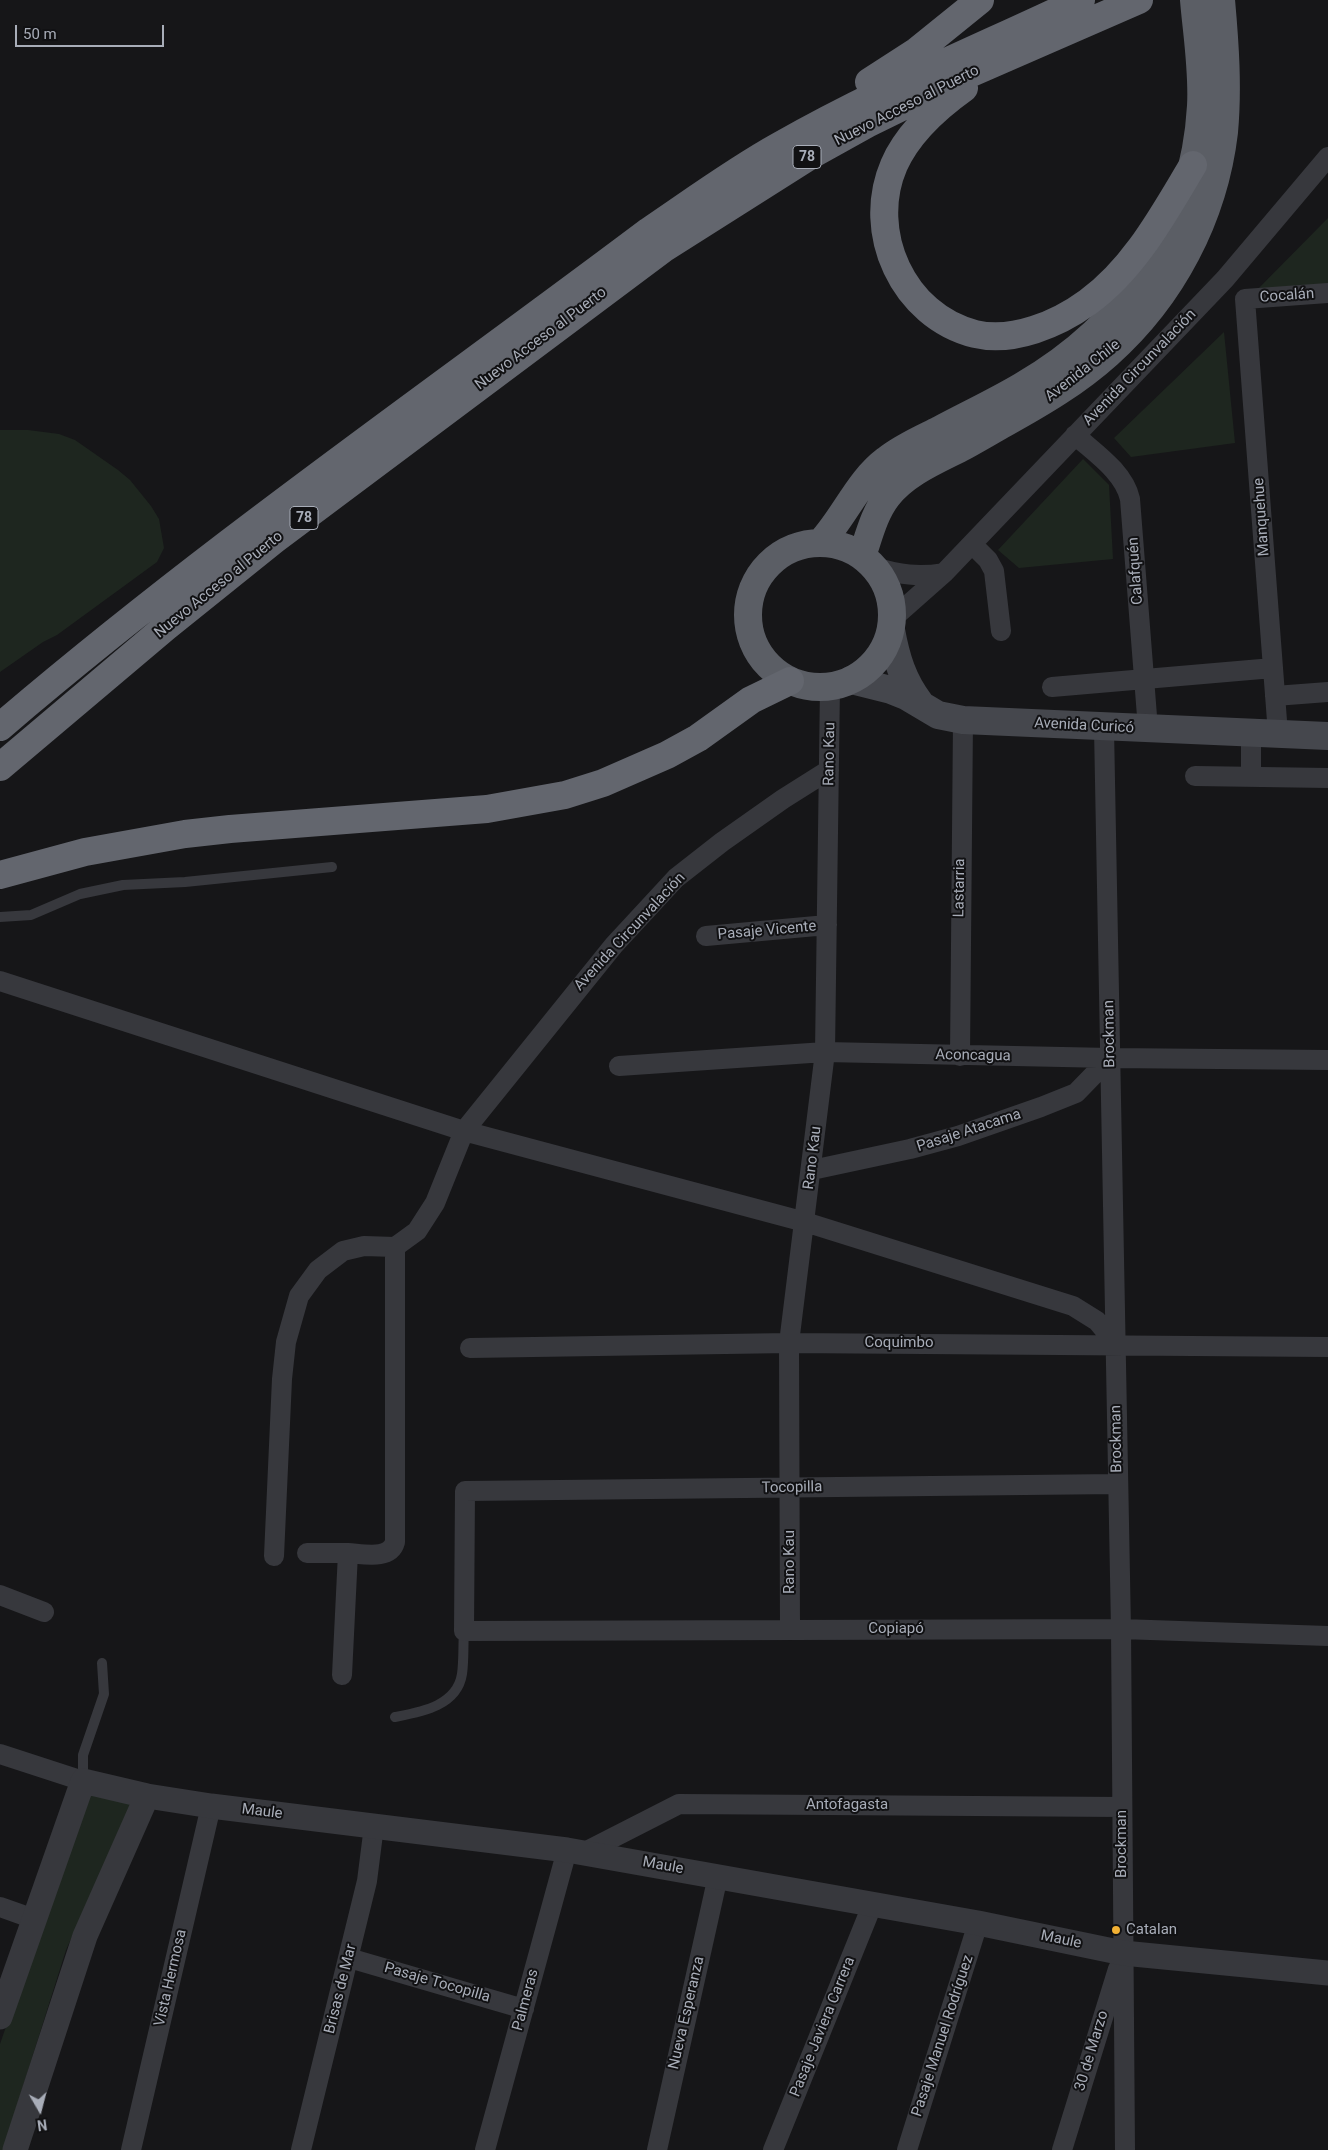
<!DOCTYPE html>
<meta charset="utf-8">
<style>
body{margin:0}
#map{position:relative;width:1328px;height:2150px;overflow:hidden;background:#161618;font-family:Roboto,sans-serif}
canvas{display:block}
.north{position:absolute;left:15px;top:2085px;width:50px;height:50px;-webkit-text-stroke:4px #111113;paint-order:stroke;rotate:172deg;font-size:14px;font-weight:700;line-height:20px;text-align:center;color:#a8adb8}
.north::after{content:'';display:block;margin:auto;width:18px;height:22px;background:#a8adb8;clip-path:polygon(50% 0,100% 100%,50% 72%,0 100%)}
.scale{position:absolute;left:15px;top:25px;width:149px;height:22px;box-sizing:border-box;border:2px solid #a8adb8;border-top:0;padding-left:6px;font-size:15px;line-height:18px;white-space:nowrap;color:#a8adb8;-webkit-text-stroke:4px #111113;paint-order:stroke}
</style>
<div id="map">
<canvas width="1328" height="2150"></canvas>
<div class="north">N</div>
<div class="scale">50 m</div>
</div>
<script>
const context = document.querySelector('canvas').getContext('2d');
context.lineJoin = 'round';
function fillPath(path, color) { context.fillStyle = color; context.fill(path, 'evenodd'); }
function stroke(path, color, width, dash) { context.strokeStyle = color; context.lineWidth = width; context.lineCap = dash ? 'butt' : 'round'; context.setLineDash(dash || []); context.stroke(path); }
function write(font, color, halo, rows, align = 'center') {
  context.font = font + ' Roboto,sans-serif'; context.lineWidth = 4; context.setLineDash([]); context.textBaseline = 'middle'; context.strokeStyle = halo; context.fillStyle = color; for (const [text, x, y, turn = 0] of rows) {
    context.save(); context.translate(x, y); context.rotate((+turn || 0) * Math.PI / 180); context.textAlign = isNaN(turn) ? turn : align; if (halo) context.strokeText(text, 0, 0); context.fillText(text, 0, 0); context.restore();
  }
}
fillPath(new Path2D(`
 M1328 218V288L1252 295Z
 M1224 332 1235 443 1131 457 1114 438Z
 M0 430H28L59 434 75 440 118 470 130 480 151 506 159 519 164 548 157 562 57 635 43 642 0 672Z
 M1083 459 1109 485 1113 559 1019 568 998 550Z
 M87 1792 132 1803 66 1950 3 2150H0V2044Z`), '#1e261f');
stroke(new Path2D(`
 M0 917 31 915 80 894 123 885 185 882 332 867
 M395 1717C421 1712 457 1706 462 1674 464 1660 463 1645 464 1631
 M83 1781V1755L104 1694 102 1663`), '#37383d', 10);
stroke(new Path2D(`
 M1245 299 1278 734
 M1245 299 1328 293
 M1075 435C1095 453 1124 472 1130 499L1148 729
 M972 544 988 560 994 571 1001 631
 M875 567C899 575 919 577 944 573
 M892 619 944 573 1225 279 1328 157
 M1052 687 1273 668
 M1275 696 1328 692
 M1104 728 1121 1629 1125 2150
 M1195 776 1328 778
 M1251 777V734
 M706 936 827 925
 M0 981 464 1131 805 1222 1073 1306 1097 1321 1116 1344
 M960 1056 963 720
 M619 1066 825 1052 1110 1058 1328 1060
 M812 1170 910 1149 958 1136 1041 1107 1076 1093 1110 1058
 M470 1348 789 1343 1328 1347
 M1118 1484 465 1491 464 1631 1121 1629 1328 1636
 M307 1553H348
 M274 1556 282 1379 286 1342 299 1296 318 1270 343 1251 364 1246 395 1247
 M0 1595 44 1612
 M790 1630 789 1343 825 1052 830 686
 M342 1675 348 1553C364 1554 390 1560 395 1542V1247L417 1231 435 1203 464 1131 614 945 676 878 722 842 783 799 829 770
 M0 1754 83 1781
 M583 1853 679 1804 1122 1807
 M0 1907 34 1919
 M349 1958 524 2009
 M131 2150 211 1806
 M301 2150 367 1881 374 1826
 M485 2150 567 1850
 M657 2150 718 1876
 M773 2150 873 1903
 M907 2150 978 1923
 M1062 2150 1118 1969`), '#37383d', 20);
stroke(new Path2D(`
 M0 2017 83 1781 147 1796 211 1806 567 1850 978 1923 1123 1953 1328 1973
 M15 2150 85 1936 147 1796`), '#37383d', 25);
stroke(new Path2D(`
 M891 630C896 658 903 681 920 703
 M851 680 891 690 906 696 938 715 963 720 1328 736`), '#45474d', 28);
stroke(new Path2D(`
 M821 542C845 516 858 481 886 460 902 447 921 439 939 430 967 415 995 402 1022 386 1127 325 1194 228 1201 106 1203 71 1197 35 1194 0
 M748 615a72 72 0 1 1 144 0a72 72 0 1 1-144 0Z
 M862 556C869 536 874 514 887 497 905 474 933 462 959 449 974 441 989 432 1005 423 1041 403 1077 382 1108 354 1172 297 1214 217 1224 132 1228 88 1225 44 1221 0`), '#5b5e65', 28);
stroke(new Path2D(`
 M869 82 917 51 980 0
 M964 88C936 108 908 133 894 165 865 232 903 316 975 334 1013 343 1058 324 1088 302 1135 268 1164 213 1193 165
 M0 727C208 549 431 395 649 231 692 202 734 171 779 146 877 90 980 48 1081 0
 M0 767 167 626 274 540 663 249 813 154 867 124 967 75 1139 0
 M0 875 85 852 185 834 230 829 487 809 565 795 603 783 667 755 698 738 751 700 790 681`), '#63666e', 28);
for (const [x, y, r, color] of [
 [1116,1930,5,"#f2b134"]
]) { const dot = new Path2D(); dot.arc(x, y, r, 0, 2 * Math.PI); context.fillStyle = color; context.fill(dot); stroke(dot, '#111113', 2); }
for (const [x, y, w] of [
 [807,157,28],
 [304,518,28]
]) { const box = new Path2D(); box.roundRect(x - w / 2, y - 11.5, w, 23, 4); context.fillStyle = '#111113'; context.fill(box); stroke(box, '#a8adb8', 1); }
write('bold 14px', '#a8adb8', null, [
 ["78",807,157],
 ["78",304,518]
]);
write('15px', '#a8adb8', '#111113', [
 ["Nuevo Acceso al Puerto",907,106,-27],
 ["Cocalán",1287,296,-4],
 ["Nuevo Acceso al Puerto",541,339,-37],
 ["Avenida Circunvalación",1140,368,-46],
 ["Avenida Chile",1083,371,-38],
 ["Manquehue",1262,517,-94],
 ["Calafquén",1136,571,-94],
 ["Nuevo Acceso al Puerto",219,585,-39],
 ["Avenida Curicó",1084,726,3],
 ["Rano Kau",830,754,-89],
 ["Lastarria",960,888,-89],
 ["Pasaje Vicente",767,931,-5],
 ["Avenida Circunvalación",630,932,-47],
 ["Brockman",1110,1034,-91],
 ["Aconcagua",973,1056,1],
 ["Pasaje Atacama",969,1131,-18],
 ["Rano Kau",813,1158,-83],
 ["Coquimbo",899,1343],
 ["Brockman",1117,1439,-91],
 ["Tocopilla",792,1488,-1],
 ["Rano Kau",790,1562,-90],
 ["Copiapó",896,1629],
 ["Antofagasta",847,1805],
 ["Maule",262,1812,7],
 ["Brockman",1122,1844,-90],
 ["Maule",663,1866,10],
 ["Maule",1061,1940,12],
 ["Vista Hermosa",171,1978,-77],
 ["Pasaje Tocopilla",437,1983,16],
 ["Brisas de Mar",341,1989,-76],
 ["Palmeras",526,2000,-75],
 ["Nueva Esperanza",687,2013,-77],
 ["Pasaje Javiera Carrera",823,2027,-68],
 ["Pasaje Manuel Rodríguez",943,2036,-72],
 ["30 de Marzo",1092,2051,-73]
]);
write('15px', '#a8adb8', '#111113', [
 ["Catalan",1126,1930]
], 'left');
</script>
